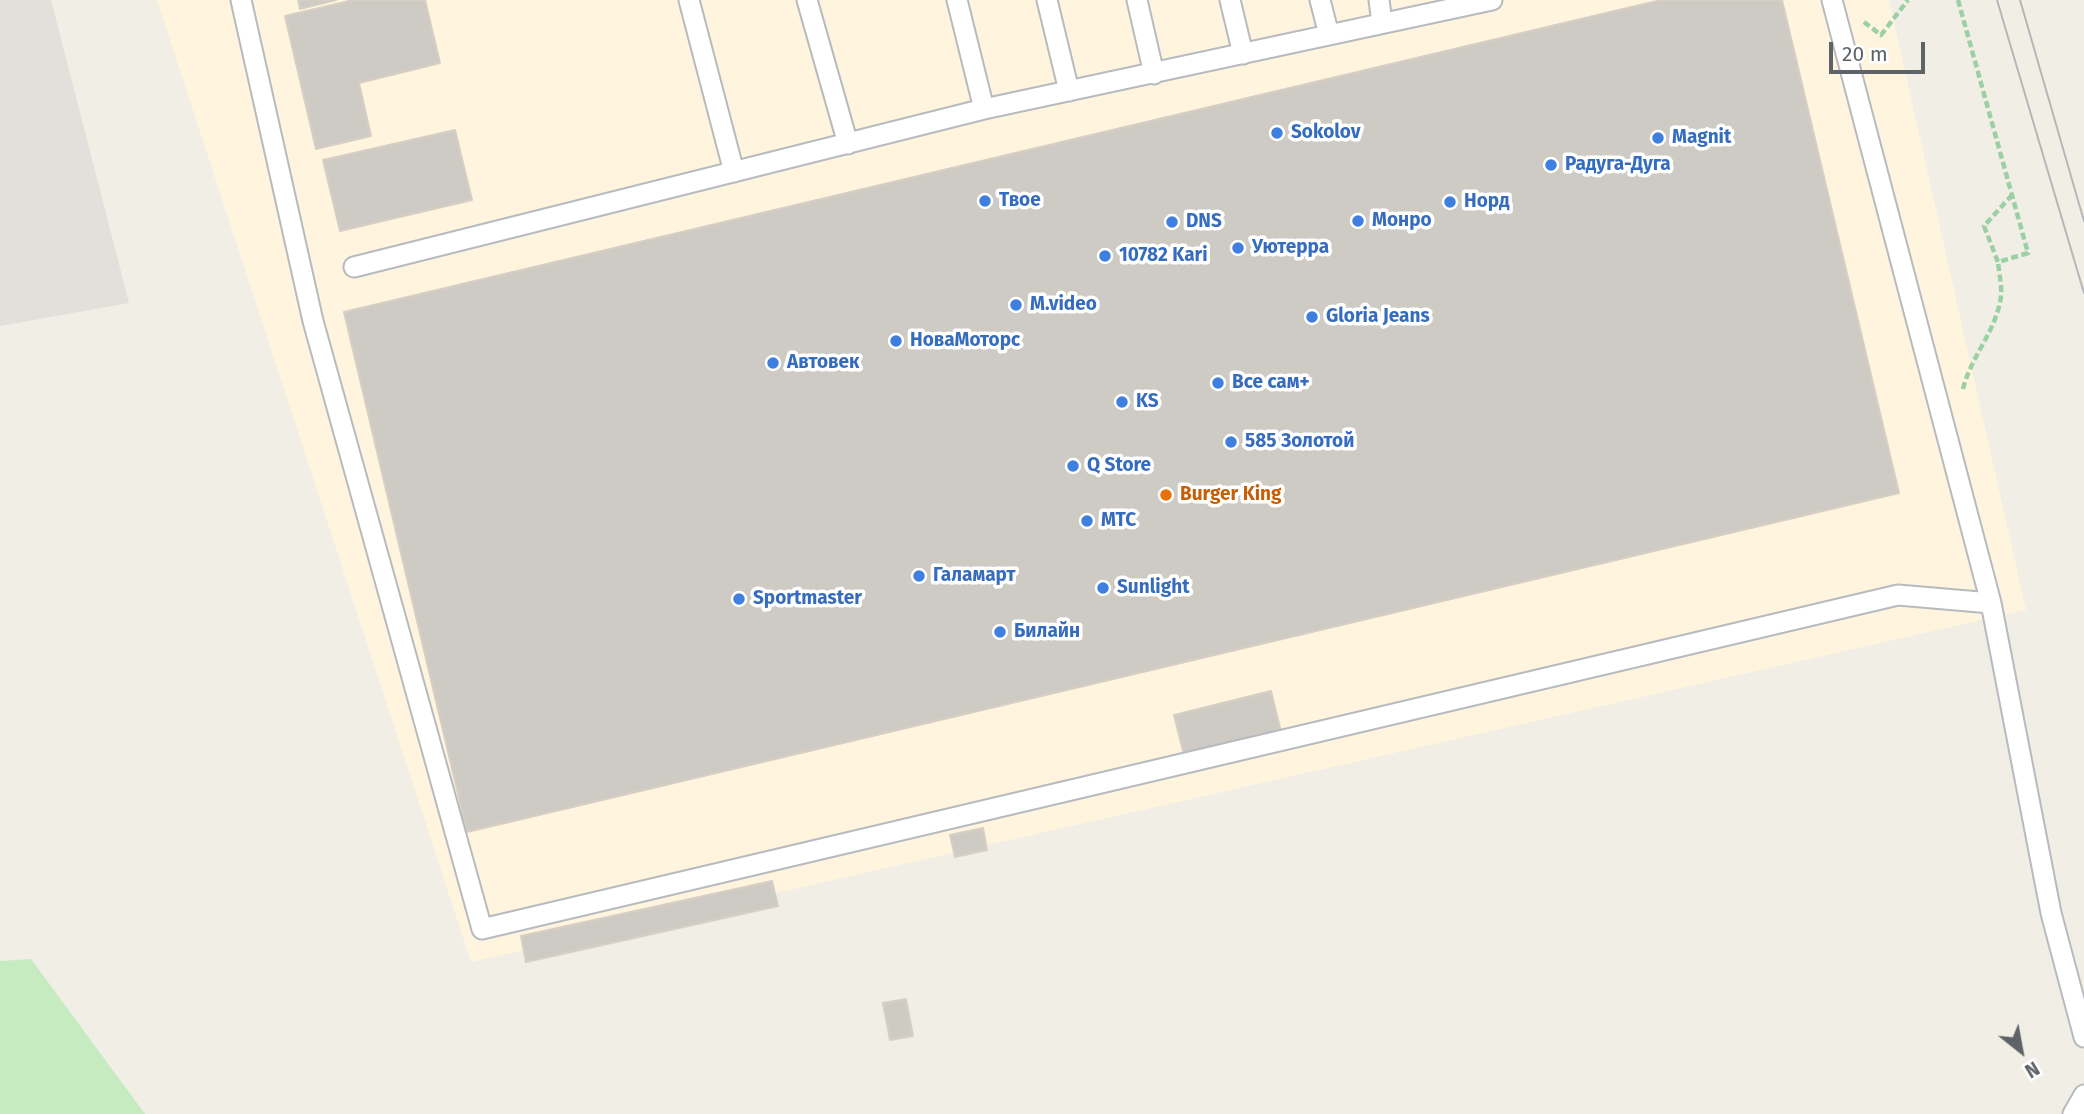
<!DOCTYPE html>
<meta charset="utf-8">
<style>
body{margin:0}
#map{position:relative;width:2084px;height:1114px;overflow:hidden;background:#f1eee6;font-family:"Fira Sans",sans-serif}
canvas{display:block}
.north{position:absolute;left:1986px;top:1016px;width:70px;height:70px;-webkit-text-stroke:5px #fff;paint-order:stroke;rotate:149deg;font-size:19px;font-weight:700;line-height:28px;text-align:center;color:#5e6368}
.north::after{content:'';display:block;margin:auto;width:24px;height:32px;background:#5e6368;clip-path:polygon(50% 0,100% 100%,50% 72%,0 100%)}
.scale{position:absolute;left:1829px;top:42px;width:96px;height:32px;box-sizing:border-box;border:4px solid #5e6368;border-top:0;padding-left:9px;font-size:21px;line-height:24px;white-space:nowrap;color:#5e6368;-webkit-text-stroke:5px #fff;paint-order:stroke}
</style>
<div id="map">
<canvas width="2084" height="1114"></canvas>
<div class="north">N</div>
<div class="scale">20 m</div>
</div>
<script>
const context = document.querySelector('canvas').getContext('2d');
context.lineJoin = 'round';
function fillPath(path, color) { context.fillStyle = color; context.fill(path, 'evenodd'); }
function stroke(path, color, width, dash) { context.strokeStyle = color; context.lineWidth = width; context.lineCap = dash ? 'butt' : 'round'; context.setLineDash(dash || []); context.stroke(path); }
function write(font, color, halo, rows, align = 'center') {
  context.font = font + ' "Fira Sans",sans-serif'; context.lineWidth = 7; context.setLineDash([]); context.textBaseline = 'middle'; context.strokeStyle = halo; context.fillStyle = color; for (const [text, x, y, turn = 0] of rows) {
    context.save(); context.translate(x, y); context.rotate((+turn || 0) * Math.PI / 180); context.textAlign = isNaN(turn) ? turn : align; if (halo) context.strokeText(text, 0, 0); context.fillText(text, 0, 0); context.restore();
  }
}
fillPath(new Path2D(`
 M157 0H1889L2026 610 471 962Z`), '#fff4de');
fillPath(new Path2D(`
 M0 0H51L129 303 0 326Z`), '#e2e0db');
fillPath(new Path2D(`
 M31 959 145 1114H0V961Z`), '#c6ebc1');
const building = new Path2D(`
 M298 0H336L300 9Z
 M353 0H425L440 63 359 83 371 136 316 149 285 16Z
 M1661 0H1782L1899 493 467 832 344 312Z
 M455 130 472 200 340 231 323 160Z
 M1271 691 1282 736 1185 759 1174 715Z
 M983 828 987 850 955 857 950 835Z
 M772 881 778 906 526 962 521 936Z
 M906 999 913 1036 890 1040 883 1003Z`);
fillPath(building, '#cecbc5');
stroke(building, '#d7cfc4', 2);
const service = new Path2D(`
 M241 0 313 321 482 929 1898 595 1991 603
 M689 0 734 172
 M807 0 848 144
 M957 0 984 109
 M1047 0 1069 91
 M1137 0 1154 74
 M1230 0 1243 54
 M1320 0 1329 35
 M1379 0 1382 23
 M1832 0 1991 603 2051 913 2084 1037
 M354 267 984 109 1492 0
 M2073 1114 2084 1095`);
stroke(service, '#b7babe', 23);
stroke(new Path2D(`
 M1958 0 2028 253 1998 262 1984 226 2013 194
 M1864 22 1881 35 1908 0
 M1963 389C1971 356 1997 330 2001 296 2002 285 1999 273 1998 262`), '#9bcfa4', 4.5, [7, 3.5]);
stroke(service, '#fff', 19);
stroke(new Path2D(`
 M1997 0 2084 293
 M2020 0 2084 221`), '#b5b6b7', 2);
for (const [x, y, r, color] of [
 [1277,133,7,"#3f7fe0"],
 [1658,138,7,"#3f7fe0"],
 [1551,165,7,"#3f7fe0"],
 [985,201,7,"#3f7fe0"],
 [1450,202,7,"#3f7fe0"],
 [1358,221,7,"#3f7fe0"],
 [1172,222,7,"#3f7fe0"],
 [1238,248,7,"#3f7fe0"],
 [1105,256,7,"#3f7fe0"],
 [1016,305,7,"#3f7fe0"],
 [1312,317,7,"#3f7fe0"],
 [896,341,7,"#3f7fe0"],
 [773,363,7,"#3f7fe0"],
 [1218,383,7,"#3f7fe0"],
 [1122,402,7,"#3f7fe0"],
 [1231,442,7,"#3f7fe0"],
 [1073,466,7,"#3f7fe0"],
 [1166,495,7,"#e8710a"],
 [1087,521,7,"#3f7fe0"],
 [919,576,7,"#3f7fe0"],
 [1103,588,7,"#3f7fe0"],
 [739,599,7,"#3f7fe0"],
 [1000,632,7,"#3f7fe0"]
]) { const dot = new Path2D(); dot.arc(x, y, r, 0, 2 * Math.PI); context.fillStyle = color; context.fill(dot); stroke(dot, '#fff', 2.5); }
write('bold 19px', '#366cbe', '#fff', [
 ["Sokolov",1291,133],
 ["Magnit",1672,138],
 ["Радуга-Дуга",1565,165],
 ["Твое",999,201],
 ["Норд",1464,202],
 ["Монро",1372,221],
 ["DNS",1186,222],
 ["Уютерра",1252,248],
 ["10782 Kari",1119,256],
 ["M.video",1030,305],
 ["Gloria Jeans",1326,317],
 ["НоваМоторс",910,341],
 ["Автовек",787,363],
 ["Все сам+",1232,383],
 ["KS",1136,402],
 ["585 Золотой",1245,442],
 ["Q Store",1087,466],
 ["МТС",1101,521],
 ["Галамарт",933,576],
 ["Sunlight",1117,588],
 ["Sportmaster",753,599],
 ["Билайн",1014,632]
], 'left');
write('bold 19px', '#c56008', '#fff', [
 ["Burger King",1180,495]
], 'left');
</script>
